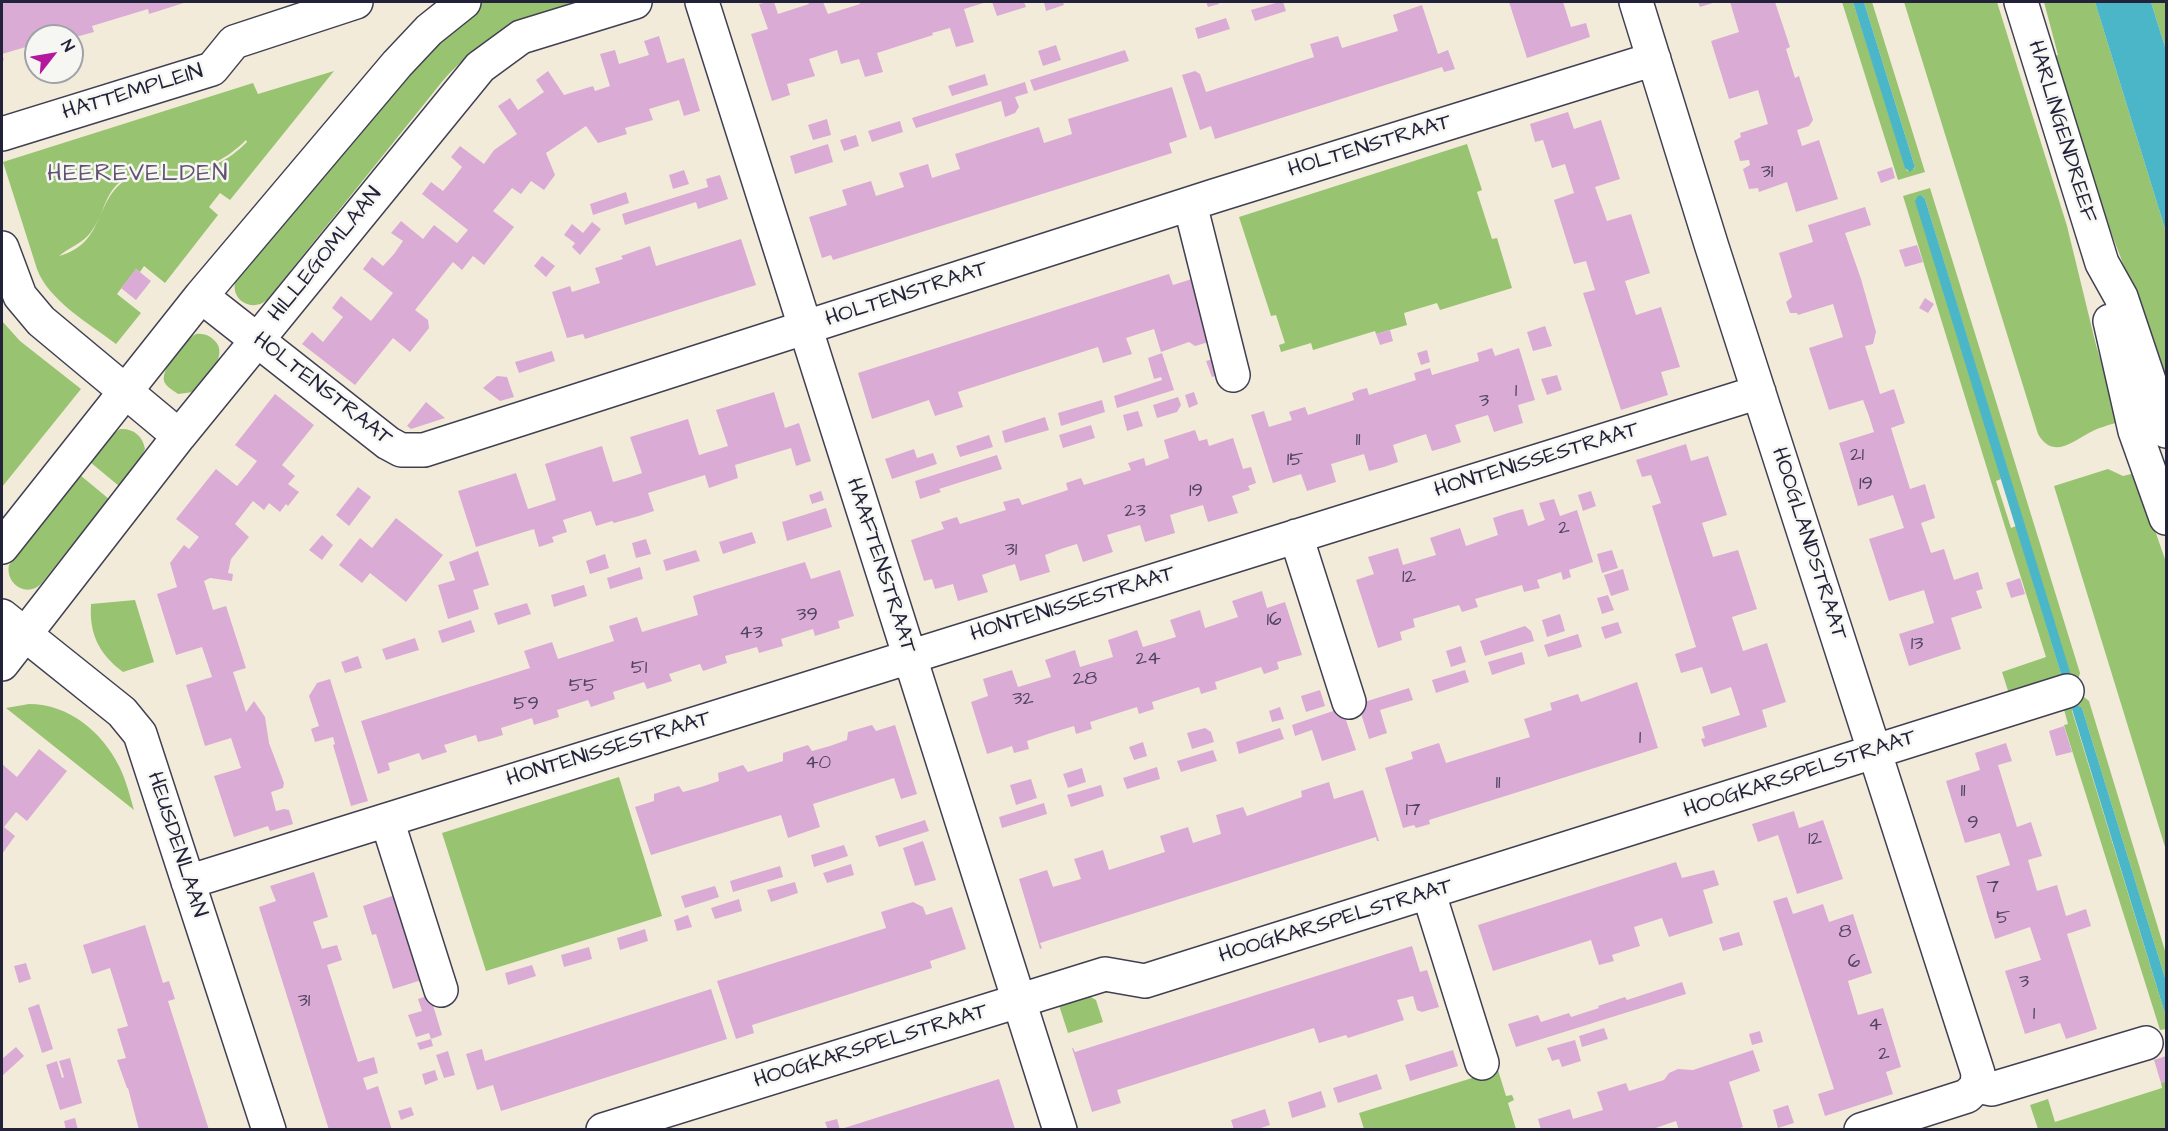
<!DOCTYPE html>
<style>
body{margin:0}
#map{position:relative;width:2168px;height:1131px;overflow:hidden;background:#f3ebda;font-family:"Architects Daughter",sans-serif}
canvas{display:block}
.frame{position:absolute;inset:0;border:3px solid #22223b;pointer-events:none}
.north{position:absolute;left:24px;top:24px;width:60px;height:60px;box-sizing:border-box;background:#f6f6f2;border:2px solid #a1a1a9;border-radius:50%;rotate:59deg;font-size:16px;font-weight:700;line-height:24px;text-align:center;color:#22223b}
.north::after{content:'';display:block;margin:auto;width:21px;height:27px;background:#b5179e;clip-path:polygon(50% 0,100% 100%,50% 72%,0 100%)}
</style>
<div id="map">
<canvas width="2168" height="1131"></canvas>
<div class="frame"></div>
<div class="north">N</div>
</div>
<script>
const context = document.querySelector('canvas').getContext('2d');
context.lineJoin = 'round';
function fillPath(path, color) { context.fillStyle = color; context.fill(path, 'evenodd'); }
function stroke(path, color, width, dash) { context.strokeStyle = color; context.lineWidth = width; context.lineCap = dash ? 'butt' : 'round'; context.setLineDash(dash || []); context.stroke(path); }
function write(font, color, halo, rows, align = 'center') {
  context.font = font + ' "Architects Daughter",sans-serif'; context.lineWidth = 5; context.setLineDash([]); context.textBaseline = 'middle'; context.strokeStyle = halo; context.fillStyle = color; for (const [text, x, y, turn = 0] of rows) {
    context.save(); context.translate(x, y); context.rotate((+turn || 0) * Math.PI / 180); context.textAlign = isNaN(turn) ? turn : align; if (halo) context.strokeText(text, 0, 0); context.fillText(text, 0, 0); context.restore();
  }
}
fillPath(new Path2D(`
 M480 2H586C523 23 487 30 441 83L267 300C250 314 227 297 237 277L411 59Z
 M1842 2H1853L1907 171 1915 168 1914 164 1864 2H1872L1925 172 1898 180Z
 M1904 2H1997L2067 226 2096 345 2119 422C2109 425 2097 428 2087 434 2070 444 2052 458 2038 434Z
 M2044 2H2095L2166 232V376L2109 227 2055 56 2058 55Z
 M2151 2H2166V50Z
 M334 71 230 200 220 193 209 207 218 215 165 283 144 266 140 272 136 269 117 294 141 313 116 344C90 324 48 300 37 269L3 162 253 83 258 94ZM246 140 247 142C229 160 209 171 183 171 163 171 147 167 129 178 93 198 107 243 59 256 68 248 82 244 91 232 106 212 103 191 128 176 145 166 162 169 181 169 207 170 228 158 246 140Z
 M1467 144 1482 190 1477 192 1492 239 1497 238 1512 288 1440 310 1437 303 1404 313 1407 325 1376 334 1375 331 1313 350 1311 343 1281 352 1279 345 1285 343 1276 315 1271 316 1239 217Z
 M1930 188 2080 673 2078 680 2010 697 2002 672 2046 657 2006 530 1903 196ZM1921 195 1925 199 2070 675 2061 674 2016 526 2011 528 1996 481 2001 479Z
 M2 321 20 341 81 389 2 487Z
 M196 334C203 333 209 335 214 340 231 355 204 381 193 392L178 394C173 390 166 387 164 381 161 368 185 340 196 334Z
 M120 429C133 428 143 436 145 449L141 458 119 486 90 462 112 435Z
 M2108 469 2123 476 2135 473 2166 562V850L2054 486Z
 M80 475 109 499 41 584C27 598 5 584 9 565Z
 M135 600 154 662 123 672C99 654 89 634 91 604Z
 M2080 697H2084L2089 701 2166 954V981L2082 708 2073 706 2072 711 2166 1017V1029L2160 1030 2064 725 2068 724 2063 706Z
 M29 704C69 704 102 732 119 766 126 780 130 796 134 810L6 708Z
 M619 777 662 916 486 971 442 833Z
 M1089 996 1096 1000 1103 1022 1068 1033 1057 999Z
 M1498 1070 1506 1096 1512 1095 1514 1100 1508 1103 1516 1129H1364L1359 1113Z
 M2166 1081V1129H2038L2030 1105 2048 1099 2055 1122 2162 1088 2161 1083Z`), '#98c370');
fillPath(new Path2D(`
 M1853 2H1864L1914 164 1915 167 1910 172 1905 168Z
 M2095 2H2151L2166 50V232Z
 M1921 195 1925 199 2070 672 2069 677 2064 678 2061 674 1915 201 1918 196Z
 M2075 704 2082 708 2166 981V1017L2072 709Z`), '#4bb6c8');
fillPath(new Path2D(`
 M2 2H187L149 14 148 9 92 26 94 32 72 38V36H36V44L2 54 4 60 2 61Z
 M768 2H774L778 14 809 4 808 2H823L828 14 860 4V2H987L964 9 974 42 956 47 950 28 932 33 933 35 877 53 883 72 865 77 859 59 841 64 837 50 809 59 815 76 787 84 790 95 772 101 751 34 768 29 759 4Z
 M992 2H1024L1026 7 997 16Z
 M1044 2H1063L1064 5 1046 11Z
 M1206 2H1218L1219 4 1208 7Z
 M1279 2H1283L1286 11 1255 21 1251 10Z
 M1509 2H1563L1571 27 1586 23 1590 37 1527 58Z
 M1698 2H1716L1700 7Z
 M1730 2H1775L1790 47 1786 49 1795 78 1799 76 1813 120 1809 126 1797 130 1802 146 1819 140 1838 199 1796 212 1787 182 1759 192 1758 188 1749 189 1743 169 1750 165 1749 160 1740 161 1734 141 1741 137 1740 133 1768 124 1758 90 1729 99 1711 41 1739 32Z
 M1422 5 1438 54 1448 50 1455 69 1444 72 1442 67 1215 139 1211 126 1200 130 1182 75 1195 71 1200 74 1206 92 1314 57 1310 44 1338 36 1342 48 1398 31 1393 15Z
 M1226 18 1230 29 1198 39 1195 28Z
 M659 36 667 63 684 58 700 111 684 116 679 100 649 109 653 120 625 128 627 134 598 143 586 126 546 153 555 175 544 190 531 181 521 194 512 188 493 211 514 227 484 265 473 256 462 270 453 262 415 310 428 320 429 328 410 352 393 338 355 385 302 344 312 332 323 342 343 317 332 308 341 296 371 321 393 293 363 269 372 257 383 266 394 254 403 241 391 233 401 221 423 239 434 225 457 243 468 230 422 194 431 182 443 191 453 179 462 167 451 157 460 146 484 164 494 150 517 134 498 106 510 98 518 110 544 92 536 80 548 71 564 95 593 86 595 91 610 86 600 54 615 50 619 64 649 55 644 41Z
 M1056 45 1061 60 1043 66 1038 51Z
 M1125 50 1129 61 1034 91 1030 80Z
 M985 74 988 85 952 96 948 86Z
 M1025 82 1028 93 1015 97 1019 107 1015 113 1005 117 1001 101 916 128 912 118Z
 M1172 87 1187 137 1169 143 1172 153 833 260 831 255 822 258 809 217 847 205 842 190 871 181 876 196 904 187 899 173 928 164 932 178 960 169 955 154 1039 127 1044 143 1072 134 1068 119Z
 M1568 112 1574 129 1601 120 1620 179 1595 187 1607 221 1631 214 1650 273 1625 281 1636 315 1661 307 1680 367 1661 372 1668 395 1621 410 1583 293 1595 290 1586 261 1574 264 1554 200 1574 193 1565 164 1552 168 1543 140 1535 142 1530 124Z
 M827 119 831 135 813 140 808 125Z
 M900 121 903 132 872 142 868 131Z
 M856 135 859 146 844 151 840 140Z
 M828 144 833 162 795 174 790 156Z
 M1892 167 1895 178 1881 183 1877 172Z
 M684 170 689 184 673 189 669 175Z
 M720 175 728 199 698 209 696 202 625 225 622 214 708 187 706 179Z
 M626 192 629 203 593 215 590 204Z
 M1865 207 1871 225 1845 233 1861 279 1876 332 1873 344 1865 346 1880 394 1894 389 1905 423 1891 428 1910 489 1925 484 1935 518 1921 523 1931 553 1944 549 1954 580 1978 572 1983 589 1976 591 1982 608 1951 618 1961 649 1909 666 1899 634 1934 623 1924 590 1889 601 1869 539 1904 528 1893 495 1858 506 1839 443 1874 432 1869 416 1863 400 1829 410 1809 348 1843 337 1833 304 1798 315 1797 313H1790L1786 302 1792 297 1779 253 1813 242 1808 225Z
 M592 222 601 229 580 255 572 247 575 243 564 235 572 224 583 233Z
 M741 239 756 285 585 339 583 334 567 338 552 292 570 286 572 292 600 283 595 268 623 259 621 256 650 246 656 266Z
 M1917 245 1923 262 1905 267 1899 250Z
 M542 256 555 266 546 277 534 266Z
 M136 269 151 281 136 300 121 288Z
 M1169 274 1173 285 1192 279 1212 341 1195 346 1189 342 1161 352 1154 329 1126 338 1132 354 1103 363 1098 347 958 392 963 407 935 416 929 400 872 419 858 373Z
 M1925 298 1934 304 1928 313 1919 308Z
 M1545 326 1552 346 1533 351 1527 332Z
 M1390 330 1393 341 1380 345 1376 334Z
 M1492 348 1495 356 1519 348 1535 400 1518 405 1523 423 1494 432 1488 415 1455 425 1461 442 1446 447 1432 451 1426 434 1393 445 1398 462 1384 467 1369 471 1364 454 1331 464 1336 482 1320 487 1307 491 1301 474 1273 483 1251 415 1264 411 1269 427 1292 420 1289 412 1305 407 1308 415 1354 400 1352 393 1359 390 1367 388 1369 395 1416 380 1414 373 1430 368 1432 375 1479 361 1477 353Z
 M1427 350 1430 362 1421 365 1417 353Z
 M552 351 555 361 519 373 515 362Z
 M1162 353 1174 390 1117 408 1114 396 1162 380 1161 377 1154 379 1148 358Z
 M1217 358 1222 374 1212 377 1206 361Z
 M1557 375 1562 390 1547 395 1541 379Z
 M497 376 507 377 514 397 500 401 483 388Z
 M774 392 785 428 799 423 811 461 796 466 791 448 735 465 738 478 709 488 705 475 648 493 654 511 639 516 614 523 612 521 596 526 591 511 563 520 567 532 552 537 554 542 539 547 534 529 476 547 458 491 516 473 528 509 541 505 556 500 545 464 602 446 613 482 627 478 642 473 630 437 688 419 699 455 728 446 716 410Z
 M1194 392 1198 404 1189 408 1185 395Z
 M275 394 314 425 282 465 295 476 288 484 299 492 288 506 286 504 280 512 269 503 264 510 253 501 235 524 249 537 231 559 228 573 233 574 232 581 210 578 204 581 213 610 226 606 246 668 233 672 246 712 254 701 265 717 269 743 284 783 283 788 271 792 276 811 284 809 289 810 293 824 270 831 268 826 234 837 214 776 241 768 231 738 205 746 186 685 212 677 202 647 176 655 157 594 177 587 170 563 184 545 189 549 199 537 176 519 216 469 237 486 247 474 257 461 235 445Z
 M1178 397 1181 405 1177 412 1157 418 1153 405Z
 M1102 400 1105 412 1061 426 1058 413Z
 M426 402 445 418 411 429 407 426Z
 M1138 411 1143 426 1127 431 1123 415Z
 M1045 417 1049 430 1005 443 1002 431Z
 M1091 425 1095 438 1063 448 1059 435Z
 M1195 430 1199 441 1207 439 1209 446 1233 438 1243 469 1251 467 1256 483 1248 486 1250 490 1232 496 1238 513 1208 522 1203 505 1186 510 1170 515 1175 533 1145 542 1140 525 1107 535 1113 552 1083 562 1077 544 1061 549 1045 555 1050 572 1020 581 1015 564 999 569 982 575 988 592 958 601 953 584 935 589 932 579 924 581 911 540 944 529 941 522 957 517 960 524 1006 510 1003 502 1019 498 1022 505 1068 490 1066 483 1081 478 1084 485 1131 470 1128 463 1144 458 1146 466 1169 458 1164 440Z
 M989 435 993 447 960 457 956 446Z
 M1686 444 1691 461 1708 456 1727 515 1702 523 1713 557 1738 550 1757 609 1732 617 1743 651 1767 643 1786 702 1762 710 1767 727 1704 747 1701 739 1705 738 1702 727 1740 715 1731 687 1711 694 1702 667 1681 673 1675 654 1696 647 1652 506 1661 503 1651 475 1642 477 1636 460Z
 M914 449 917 458 933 453 937 464 892 479 885 459Z
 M997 455 1002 469 939 489 941 492 920 499 915 481Z
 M358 487 371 497 349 526 336 515Z
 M821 491 824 500 812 504 809 495Z
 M1591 491 1596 506 1583 511 1578 495Z
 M1554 499 1560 516 1577 510 1593 562 1569 570 1571 577 1563 580 1561 572 1537 580 1540 588 1524 592 1522 585 1475 599 1478 607 1462 612 1459 605 1413 619 1415 627 1400 632 1402 640 1378 648 1356 580 1374 574 1368 557 1398 548 1403 565 1436 555 1430 538 1460 528 1466 546 1498 535 1493 518 1508 513 1523 509 1528 526 1545 520 1539 503Z
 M826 508 832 527 787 541 782 522Z
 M396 518 443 555 406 602 370 573 362 583 339 565 360 538 372 548Z
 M752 532 756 543 723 554 719 542Z
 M322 535 333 545 322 560 309 550Z
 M646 539 651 554 636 558 632 543Z
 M696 550 700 561 666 571 663 560Z
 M1612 550 1618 568 1602 573 1597 554Z
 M478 551 489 585 473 590 479 609 448 619 438 585 455 580 449 562Z
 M605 554 609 568 590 574 586 561Z
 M805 562 811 579 840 570 854 616 838 621 840 628 815 636 813 629 781 639 783 646 759 653 757 647 725 656 727 663 703 671 700 664 669 674 672 681 647 689 644 682 613 692 615 699 591 707 588 700 557 710 559 717 534 725 532 718 501 728 503 735 490 739 478 742 476 735 444 745 447 752 422 760 419 753 404 758 388 763 390 770 378 774 361 721 530 668 524 651 552 642 558 659 614 641 609 626 637 617 642 632 698 615 693 596Z
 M640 567 643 579 610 589 607 578Z
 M1623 569 1629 590 1611 596 1604 575Z
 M2020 578 2025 594 2011 598 2006 583Z
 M584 585 587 596 554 607 551 595Z
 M1262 591 1267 608 1285 602 1302 655 1277 662 1279 669 1264 674 1261 667 1215 682 1217 689 1201 694 1199 687 1152 702 1154 709 1139 714 1137 707 1090 722 1092 729 1076 734 1074 726 1051 733 1027 741 1029 749 1014 753 1012 746 987 754 971 702 988 696 983 679 1012 670 1018 687 1051 677 1045 660 1075 650 1080 667 1113 657 1108 640 1123 635 1137 630 1143 647 1176 637 1170 620 1200 610 1205 628 1238 617 1232 601Z
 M1608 595 1614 610 1602 614 1597 598Z
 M527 603 531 614 498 625 494 613Z
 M1560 614 1565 631 1547 637 1542 620Z
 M471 620 475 632 442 643 438 631Z
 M1618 622 1622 633 1605 639 1601 627Z
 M1525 626 1531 631 1534 641 1485 656 1480 641Z
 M1578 634 1582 647 1548 657 1544 645Z
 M415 638 419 650 386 660 382 649Z
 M1461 646 1466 662 1451 667 1446 651Z
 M1522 652 1525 664 1492 675 1488 662Z
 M358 656 362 668 345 673 341 662Z
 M1465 670 1469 682 1436 693 1432 680Z
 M330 679 368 801 351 806 333 745 335 744 333 737 315 742 311 729 319 726 309 696 317 683Z
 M1637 682 1658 748 1429 820 1430 824 1416 828 1414 825 1403 828 1385 768 1413 759 1411 752 1439 743 1446 763 1530 737 1524 719 1552 710 1550 703 1578 694 1581 702Z
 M1409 688 1413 700 1380 710 1387 733 1369 739 1358 704Z
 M1320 690 1325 706 1306 712 1301 696Z
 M1280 707 1284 719 1272 722 1269 711Z
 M1342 708 1356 750 1322 761 1312 730 1295 736 1292 725Z
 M872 725 876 731 895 725 917 794 901 799 894 778 813 804 820 827 788 838 781 815 651 855 635 807 654 801V794L679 786 683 792 701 787 719 781 718 773 743 765 748 772 783 761V753L808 745 812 751 830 746 847 740 848 732Z
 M2064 726 2072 752 2056 756 2049 731Z
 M1205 728 1211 732 1214 742 1192 749 1187 733Z
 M1280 728 1284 739 1239 754 1236 742Z
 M1143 742 1147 756 1134 760 1129 747Z
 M2006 743 2012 761 1998 765 2017 827 2031 822 2042 856 2028 860 2037 891 2057 885 2066 916 2086 909 2091 926 2067 934 2097 1029 2066 1039 2060 1023 2025 1034 2005 971 2041 960 2030 927 1995 939 1976 876 2010 865 2000 833 1965 843 1946 781 1980 770 1975 753Z
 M39 749 67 771 27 821 16 812 4 827 15 836 2 854V764L17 777Z
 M1213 750 1217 761 1181 772 1177 761Z
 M1157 767 1160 779 1127 789 1123 778Z
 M1082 768 1086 782 1068 788 1063 774Z
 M1031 779 1037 798 1016 805 1010 785Z
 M1329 782 1334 799 1363 790 1379 841H1377L1376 837 1040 943 1042 948 1040 949 1019 879 1047 870 1053 887 1081 879 1074 859 1103 850 1109 870 1165 852 1160 836 1188 827 1193 843 1221 834 1216 815 1243 807 1247 816 1302 797 1301 791Z
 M1101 785 1104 796 1071 807 1067 795Z
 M1044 803 1047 814 1002 828 999 817Z
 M1794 811 1799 828 1823 820 1843 879 1797 894 1778 835 1758 842 1752 824Z
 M925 820 929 831 879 847 875 836Z
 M923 841 936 880 915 886 903 848Z
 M844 845 848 856 814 867 811 855Z
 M1676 862 1682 878 1714 870 1719 885 1703 890 1713 923 1669 937 1662 918 1634 927 1640 946 1612 955 1614 961 1599 965 1591 940 1493 971 1478 925Z
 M851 864 854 875 827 883 823 873Z
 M780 866 783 877 733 892 730 881Z
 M314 872 328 917 313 922 322 949 337 945 342 960 327 965 358 1062 374 1057 378 1073 363 1078 367 1090 378 1086 392 1130H329L259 907 276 901 270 886Z
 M795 882 798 893 771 902 767 890Z
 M715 886 719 897 685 908 681 896Z
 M398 894 425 979 393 989 376 934 372 935 363 906Z
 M1787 897 1793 914 1823 904 1829 922 1853 914 1872 973 1848 981 1858 1015 1883 1008 1901 1067 1886 1072 1893 1094 1825 1116 1818 1094 1834 1089 1773 901Z
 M739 899 742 911 715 919 711 908Z
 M913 902 923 907 926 915 952 907 966 949 930 961 932 968 752 1025 754 1033 736 1039 717 981 886 928 881 912Z
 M688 915 692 927 677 931 674 920Z
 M145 925 163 983 169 981 175 999 168 1001 209 1130H139L128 1088H127L117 1060 126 1058 117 1029 128 1026 110 968 92 974 83 945Z
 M645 929 648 941 620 950 617 938Z
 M1739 932 1743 945 1723 951 1719 938Z
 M1412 946 1420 972 1427 970 1439 1007 1422 1012 1417 1010 1413 996 1397 1000 1404 1020 1348 1038 1346 1035 1319 1043 1314 1028 1117 1090 1121 1103 1092 1112 1072 1048H1073L1075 1052Z
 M589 947 592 959 564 967 561 955Z
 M26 963 31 979 19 983 14 966Z
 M532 965 536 976 508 985 505 973Z
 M1682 982 1686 994 1516 1047 1508 1024 1538 1015 1541 1022 1569 1013 1571 1017 1599 1008 1598 1006 1625 997 1627 1000Z
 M711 989 727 1039 501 1111 493 1085 477 1090 466 1054 482 1049 485 1061Z
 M430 995 442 1035 431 1039 429 1033 416 1037 408 1015 422 1011 418 999Z
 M39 1004 53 1049 42 1053 28 1008Z
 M1604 1028 1608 1039 1582 1047 1579 1036Z
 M1760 1031 1763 1042 1752 1045 1749 1034Z
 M431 1039 433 1046 420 1050 417 1043Z
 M1575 1040 1581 1061 1562 1067 1559 1059 1552 1061 1547 1048Z
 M16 1047 24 1056 2 1076V1059Z
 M1453 1050 1458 1066 1410 1081 1405 1065Z
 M1753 1050 1760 1071 1729 1082 1743 1127 1734 1130H1679L1676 1121 1650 1130H1541L1538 1119 1570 1109 1573 1119 1603 1110 1597 1092 1626 1083 1629 1091 1664 1080 1669 1073 1678 1069 1693 1070Z
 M448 1051 455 1075 444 1078 436 1055Z
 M2166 1056V1081L2161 1083 2154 1060Z
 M70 1058 82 1103 60 1110 46 1065 57 1061 62 1078 64 1077 59 1061Z
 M435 1070 438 1080 425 1085 422 1074Z
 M1377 1074 1382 1089 1338 1103 1333 1088Z
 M999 1079 1015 1129 841 1130V1129Z
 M1321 1091 1326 1107 1292 1118 1288 1102Z
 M1788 1105 1794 1123 1778 1128 1773 1110Z
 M411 1107 414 1115 401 1120 398 1111Z
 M1265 1109 1270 1125 1255 1130H1234L1231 1120Z
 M75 1118 78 1130H66L64 1121Z
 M837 1119 840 1130H828L825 1122Z`), '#daabd5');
const minor = new Path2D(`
 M702 2 1060 1130
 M1636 2 1712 247 1978 1073 1977 1086
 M2021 2 2102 263 2121 297 2166 431
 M2 134 212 69 234 42 356 2
 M1190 204 1233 375
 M2 248 20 296 41 321 179 436
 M201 296 388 443 401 450H424L1214 196 1654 59
 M2110 321 2135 431 2166 518
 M1296 536 1349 702
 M2 547 201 296 397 64 429 30 464 2
 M2 616 122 712 140 734 269 1130
 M2 664 179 436 480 67 521 37 635 2
 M387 820 441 990
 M188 882 1759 392
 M1429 894 1482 1063
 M1977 1086 1992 1089 2146 1043
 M603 1130 1105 974 1145 981C1453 887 1759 786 2067 691
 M1861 1130 1967 1096 1977 1086`);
stroke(minor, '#414053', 36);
stroke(minor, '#fff', 33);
write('20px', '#504462', null, [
 ["31",1767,173],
 ["1",1516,392],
 ["3",1484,402],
 ["11",1358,441],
 ["21",1857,456],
 ["15",1295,461],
 ["19",1866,485],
 ["19",1196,492],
 ["23",1135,512],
 ["2",1564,529],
 ["31",1011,551],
 ["12",1409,578],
 ["39",807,616],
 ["16",1274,621],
 ["43",751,634],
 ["13",1917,645],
 ["24",1148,660],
 ["51",639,669],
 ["28",1085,680],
 ["55",583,687],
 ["32",1023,700],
 ["59",526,705],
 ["1",1640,739],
 ["40",818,764],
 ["11",1498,784],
 ["11",1963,792],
 ["17",1413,811],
 ["9",1973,824],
 ["12",1815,840],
 ["7",1993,888],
 ["5",2003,919],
 ["8",1845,933],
 ["6",1854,963],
 ["3",2024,983],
 ["31",304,1002],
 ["1",2034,1015],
 ["4",1875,1026],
 ["2",1884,1055]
]);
write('22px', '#22223b', '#f6f6f2', [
 ["HATTEMPLEIN",133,93,-17],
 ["HARLINGENDREEF",2061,132,73],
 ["HOLTENSTRAAT",1370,147,-17],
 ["HILLEGOMLAAN",326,255,-51],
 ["HOLTENSTRAAT",907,295,-18],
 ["HOLTENSTRAAT",322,390,38],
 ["HONTENISSESTRAAT",1537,461,-17],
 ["HOOGLANDSTRAAT",1808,544,72],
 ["HAAFTENSTRAAT",880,566,72],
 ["HONTENISSESTRAAT",1073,605,-17],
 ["HONTENISSESTRAAT",609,750,-17],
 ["HOOGKARSPELSTRAAT",1800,775,-18],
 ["HEUSDENLAAN",176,845,72],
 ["HOOGKARSPELSTRAAT",1336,922,-17],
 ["HOOGKARSPELSTRAAT",871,1047,-17]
]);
context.letterSpacing = '1.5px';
write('24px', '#625271', '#f6f6f2', [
 ["HEEREVELDEN",138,175]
]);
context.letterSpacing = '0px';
</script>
